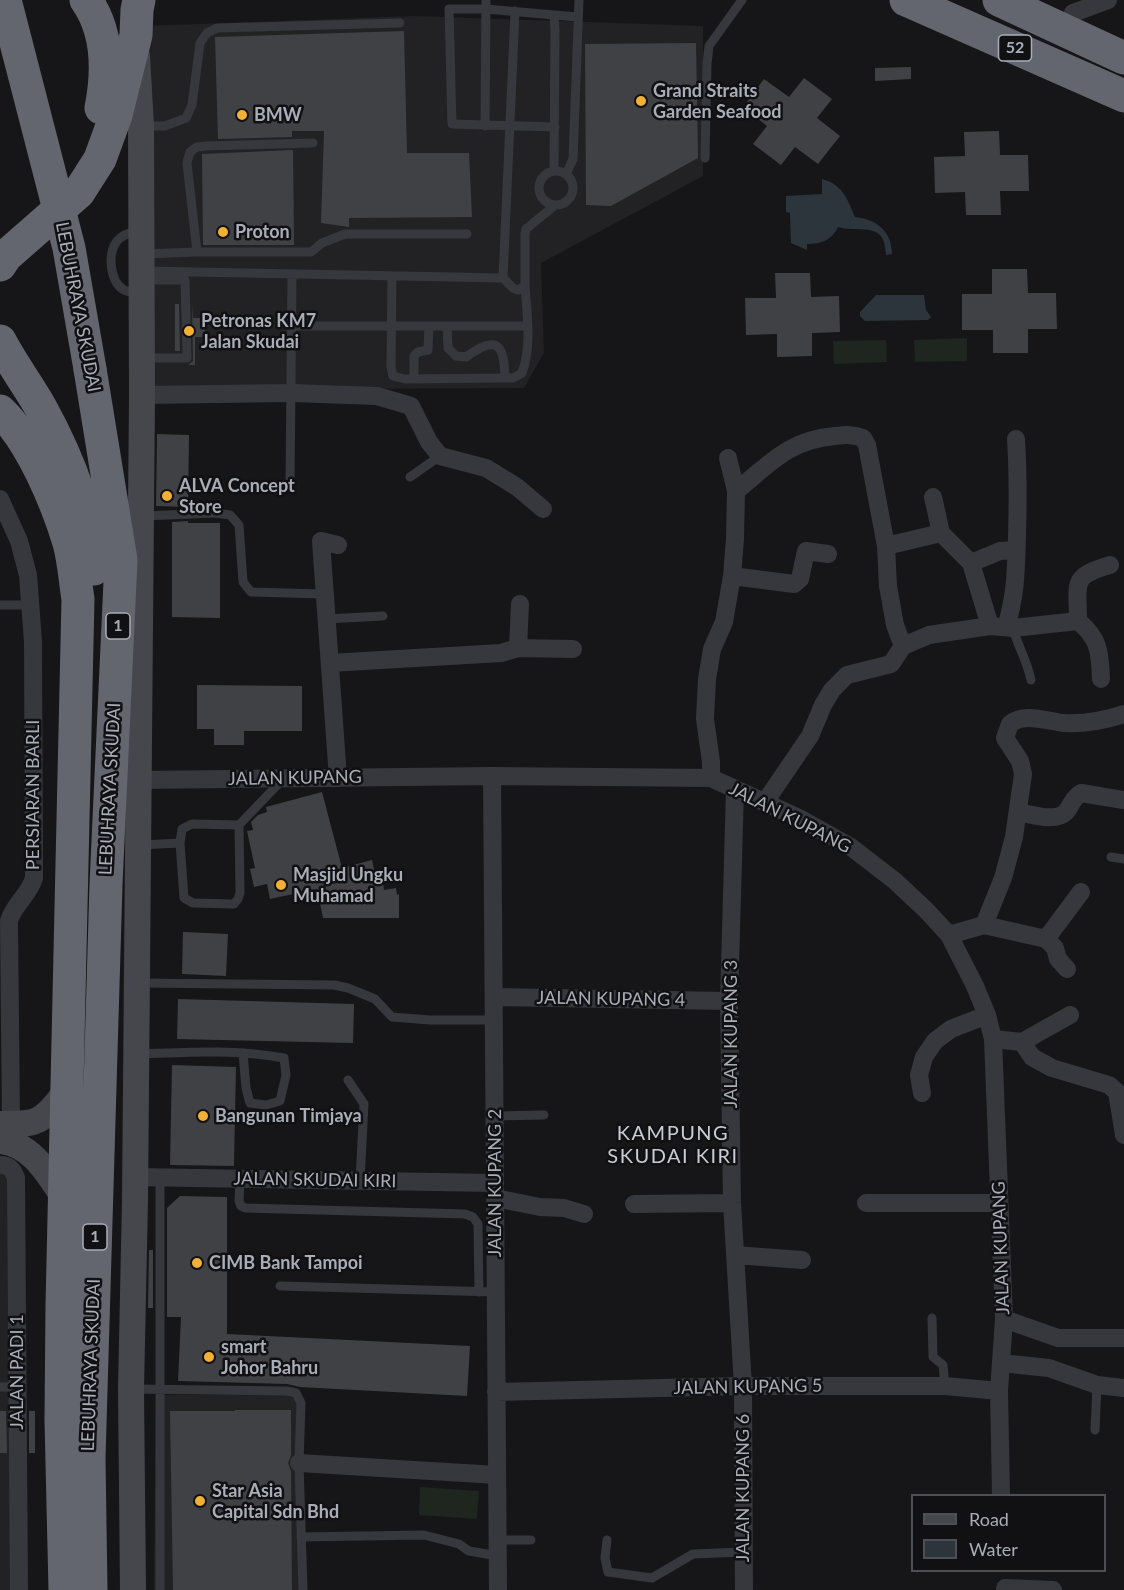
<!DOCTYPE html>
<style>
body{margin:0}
#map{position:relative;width:1124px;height:1590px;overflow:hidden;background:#161618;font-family:Lato,sans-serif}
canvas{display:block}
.legend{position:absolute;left:911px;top:1494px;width:195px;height:78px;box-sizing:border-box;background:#111113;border:2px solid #4d4f55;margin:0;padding:8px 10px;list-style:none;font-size:18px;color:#a8adb8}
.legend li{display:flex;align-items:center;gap:12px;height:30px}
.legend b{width:30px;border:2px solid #4d4f55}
</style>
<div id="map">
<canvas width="1124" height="1590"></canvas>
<ul class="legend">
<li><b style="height:8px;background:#45474d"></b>Road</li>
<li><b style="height:16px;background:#2c353c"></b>Water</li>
</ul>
</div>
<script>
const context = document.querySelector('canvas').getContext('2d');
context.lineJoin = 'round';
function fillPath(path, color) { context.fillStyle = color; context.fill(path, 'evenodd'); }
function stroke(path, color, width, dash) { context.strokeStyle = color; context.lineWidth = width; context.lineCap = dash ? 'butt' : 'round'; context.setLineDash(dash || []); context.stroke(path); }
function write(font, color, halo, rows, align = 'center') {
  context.font = font + ' Lato,sans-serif'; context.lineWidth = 5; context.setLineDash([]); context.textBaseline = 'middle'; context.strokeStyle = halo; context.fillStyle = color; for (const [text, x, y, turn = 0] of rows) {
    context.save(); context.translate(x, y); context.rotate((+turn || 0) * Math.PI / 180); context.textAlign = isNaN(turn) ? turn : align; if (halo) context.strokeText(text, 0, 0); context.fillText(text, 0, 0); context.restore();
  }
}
fillPath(new Path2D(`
 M415 16 703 26V176L541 263 544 353 524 388 151 390 144 26Z
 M0 1160H10L14 1590H0Z
 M156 1395H285L294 1397 297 1404 299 1590H154Z`), '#222225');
fillPath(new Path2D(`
 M967 338V361L915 362 914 340Z
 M886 340 887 362 834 364 833 341Z
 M420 1487 479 1491 477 1519 419 1515Z`), '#1e261f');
fillPath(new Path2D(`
 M822 179C843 185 847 198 855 217 876 219 892 231 892 254L886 255C885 219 860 234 838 227 832 240 821 244 807 244V250L791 243 790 213 786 212V196L822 194Z
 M876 295H924L926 310 931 317 928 320 865 321 860 316V312Z`), '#2c353c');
fillPath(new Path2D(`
 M404 31 407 153H469L472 217 349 218V227L321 223 324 131H292V137L218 139 215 37Z
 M696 43 698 158 611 206 586 205 585 44Z
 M911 67V79L875 81V68Z
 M804 78 832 99 817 118 840 136 818 164 795 147 781 165 753 144 767 126 743 107 764 79 789 97Z
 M999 131 1000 155H1028L1029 191H1000L1001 215H966L965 192 935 193 934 157 965 156 964 132Z
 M293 150 294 245H203L202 154Z
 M992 269H1027L1028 293H1056L1057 329H1028V353H993V330H962V294H992Z
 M775 273H810L811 297 839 296 840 332 812 333V356L777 357V334L746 335 745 298H776Z
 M175 304H179L180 351H175Z
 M192 304 193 318H205V337H195V365H175H188L193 361Z
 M157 434 189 435 188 507 156 506Z
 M188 521V523H220V618L172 617V522Z
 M197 685 302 686V731H244V745H214V729H197Z
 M322 792 342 868 372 860 377 883 383 882 384 890 396 888 397 895 399 894V918H323L317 889 270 899 267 884 254 887 250 869 255 868 247 831 253 830 251 822 258 815 267 812 266 807Z
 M183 932 228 934 226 976 182 974Z
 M178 999 354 1004 353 1043 177 1039Z
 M172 1065 236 1067 234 1166 170 1165Z
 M180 1196 227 1197V1334L470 1346 467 1396 300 1387 287 1384 178 1381 181 1317H167V1208Z
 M149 1250H153V1308H148Z
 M235 1410H291V1455L288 1463 291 1471 292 1590H173L170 1411H235Z
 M0 1411H6L7 1453H0Z
 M29 1411H35V1453H29Z`), '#404145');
stroke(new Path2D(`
 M554 15 578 17
 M143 126H165L186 118 192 105 200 43 207 33 217 28 400 23
 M485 126 486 0
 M313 143 206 146 197 147 190 152 187 163 197 252H311L322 243 345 234H467
 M705 158 707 64 709 46 742 0
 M539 188a17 17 0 1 1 34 0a17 17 0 1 1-34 0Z
 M554 171 555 30 554 15 486 9H449L452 124 555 127
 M566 174 573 159 579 0
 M138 230C130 233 123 234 117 241 107 254 110 282 124 290 128 292 134 293 139 293
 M144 254 197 252
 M144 271 503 278 513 288 518 290 525 286C527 315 532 346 522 373L513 378H505L405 379 393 376 391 367 392 276
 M503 278 515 11
 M525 286V234L526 229 554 206
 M293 326H528
 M447 326 448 348 456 356 466 357C497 335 504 343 505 378
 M143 358H187L185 280H144
 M414 379V356L418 352 428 350 429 326
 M410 477 440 456
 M290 484 292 275
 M143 516 216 513 230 515 239 525 243 582 251 592 324 594
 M0 605H30
 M326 619 383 616
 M1013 628C1018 647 1027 660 1031 680
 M180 843 184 898 193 903 234 904 238 899 240 893 239 825
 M140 845 180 843 182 829 192 824 239 825 283 779
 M1111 857 1124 859
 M139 983 334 985 348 988 375 999 392 1017 430 1020H494
 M138 1054C187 1052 236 1049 284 1058L286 1075 280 1101 266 1105 250 1103 246 1088 243 1053
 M348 1080 364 1104 360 1180
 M495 1116 544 1115
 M160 1177V1590
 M240 1179 239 1201 241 1206 245 1208 465 1214 473 1217 478 1224 479 1292
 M280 1286 496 1292
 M932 1318 933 1357 943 1365 945 1386
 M0 1387H17
 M133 1389 287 1391 296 1393 301 1403 299 1463 303 1590
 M1095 1430 1097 1385
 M301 1537 424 1535 459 1544 469 1551 498 1556
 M498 1540H531
 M607 1540 605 1558 608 1572 652 1578 693 1554 743 1552`), '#37383d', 9);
stroke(new Path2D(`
 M1073 13 1108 0
 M142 395 291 393 377 396 411 406 429 442 440 456 486 468 517 487 543 509
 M736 491C770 464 788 440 835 436 845 435 853 434 863 438L867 445 886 546 888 586 895 625 903 646
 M933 497 941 533 971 563 990 626
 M0 499 19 541 28 575 33 642 34 878C29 895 14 904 9 921L11 1125
 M338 545 321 541 338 778
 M886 546 941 533
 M971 563 1000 551 1016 550
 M732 576 794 584 800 579 806 551 828 554
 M1078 621C1078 582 1070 577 1110 565
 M1006 627C1016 595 1016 569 1017 536 1018 503 1018 471 1016 439
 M518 648 573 649
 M330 663 501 653 518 648 520 604
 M492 776 498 1590
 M711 778V762L705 719 707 679 712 649 724 622 732 576 735 539 736 491 728 458
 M138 780 492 776 711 778 801 819 851 847 895 881 927 911 949 935 975 986 987 1015 993 1039 1004 1319 999 1391 1001 1496
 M735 789 729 1001 732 1203 743 1386 744 1590
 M765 802 810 736 823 705 832 690 847 675 891 664 903 646 929 635 990 626 1013 628 1078 621C1099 638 1100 652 1101 679
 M1018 812C1031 814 1055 823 1066 812 1072 805 1072 798 1081 793L1124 800
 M984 925 1046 939 1055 948 1058 959 1067 969
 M949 935 984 925 1003 878 1014 837 1023 774 1020 761 1005 738 1010 724C1024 712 1046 721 1064 723 1083 724 1106 720 1124 714
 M1046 939 1081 892
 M494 997 729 1001
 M993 1039 1022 1042 1070 1015
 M1022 1042 1032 1057 1052 1068 1109 1085 1117 1092 1124 1135
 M922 1093 919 1075 924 1057 935 1041 951 1029 987 1015
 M0 1165C10 1165 13 1170 16 1178L19 1590
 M135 1177 495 1183
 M495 1198 540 1207 564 1208 584 1214
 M866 1203H999
 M634 1204 732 1203
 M735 1255 802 1260
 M1004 1319 1058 1338H1124
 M1001 1363 1049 1368 1097 1385 1124 1388
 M496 1392 743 1386H945L999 1391
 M299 1463 497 1475
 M1005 1588 1053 1590`), '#37383d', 18);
stroke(new Path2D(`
 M0 1124C40 1125 41 1122 66 1092
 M0 1141C32 1144 48 1174 64 1198
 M133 1590 131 1389 135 1200 142 395 141 126 137 56`), '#45474d', 26);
stroke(new Path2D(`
 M86 0C108 31 108 72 101 108
 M906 0 1124 96
 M999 0 1124 58
 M0 265 6 256 79 192 100 159 116 115 136 35 137 10 139 0
 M0 341C12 364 28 385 41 408 68 457 90 512 94 569
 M90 369 121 560 106 884 89 1458 91 1590
 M0 411C31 440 57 503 69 543 74 561 75 581 78 599L62 1305 61 1420 65 1590`), '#63666e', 33);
stroke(new Path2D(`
 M5 0 69 248 90 369`), '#63666e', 33);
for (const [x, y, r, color] of [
 [641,101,6,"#f2b134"],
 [242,115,6,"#f2b134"],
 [223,232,6,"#f2b134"],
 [189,331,6,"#f2b134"],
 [167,496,6,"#f2b134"],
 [281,885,6,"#f2b134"],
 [203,1116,6,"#f2b134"],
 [197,1263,6,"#f2b134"],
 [209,1357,6,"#f2b134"],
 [200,1501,6,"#f2b134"]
]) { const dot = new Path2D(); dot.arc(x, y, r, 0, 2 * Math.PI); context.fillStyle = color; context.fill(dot); stroke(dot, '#111113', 2); }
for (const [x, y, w] of [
 [1015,48,33],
 [118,626,24],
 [95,1237,24]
]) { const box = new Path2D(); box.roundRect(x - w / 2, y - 13, w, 26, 4.5); context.fillStyle = '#111113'; context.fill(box); stroke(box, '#a8adb8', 1.5); }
write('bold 16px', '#a8adb8', null, [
 ["52",1015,48],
 ["1",118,626],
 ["1",95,1237]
]);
write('bold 18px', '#a8adb8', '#111113', [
 ["Grand Straits",653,91],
 ["Garden Seafood",653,112],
 ["BMW",254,115],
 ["Proton",235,232],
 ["Petronas KM7",201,321],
 ["Jalan Skudai",201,342],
 ["ALVA Concept",179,486],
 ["Store",179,507],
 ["Masjid Ungku",293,875],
 ["Muhamad",293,896],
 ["Bangunan Timjaya",215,1116],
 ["CIMB Bank Tampoi",209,1263],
 ["smart",221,1347],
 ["Johor Bahru",221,1368],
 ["Star Asia",212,1491],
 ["Capital Sdn Bhd",212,1512]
], 'left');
write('18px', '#a8adb8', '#111113', [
 ["LEBUHRAYA SKUDAI",78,307,79],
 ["JALAN KUPANG",295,778,-1],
 ["LEBUHRAYA SKUDAI",110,789,-87],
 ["PERSIARAN BARLI",33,795,-90],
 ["JALAN KUPANG",790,818,27],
 ["JALAN KUPANG 4",611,999,1],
 ["JALAN KUPANG 3",731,1034,-90],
 ["JALAN SKUDAI KIRI",315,1180,1],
 ["JALAN KUPANG 2",495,1183,-90],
 ["JALAN KUPANG",1001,1248,-92],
 ["LEBUHRAYA SKUDAI",91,1365,-88],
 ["JALAN PADI 1",17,1372,-90],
 ["JALAN KUPANG 5",748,1387,-1],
 ["JALAN KUPANG 6",743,1488,-90]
]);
context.letterSpacing = '1.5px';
write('20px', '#c9ccd4', '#111113', [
 ["KAMPUNG",673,1134],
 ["SKUDAI KIRI",673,1157]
]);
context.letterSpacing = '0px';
</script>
